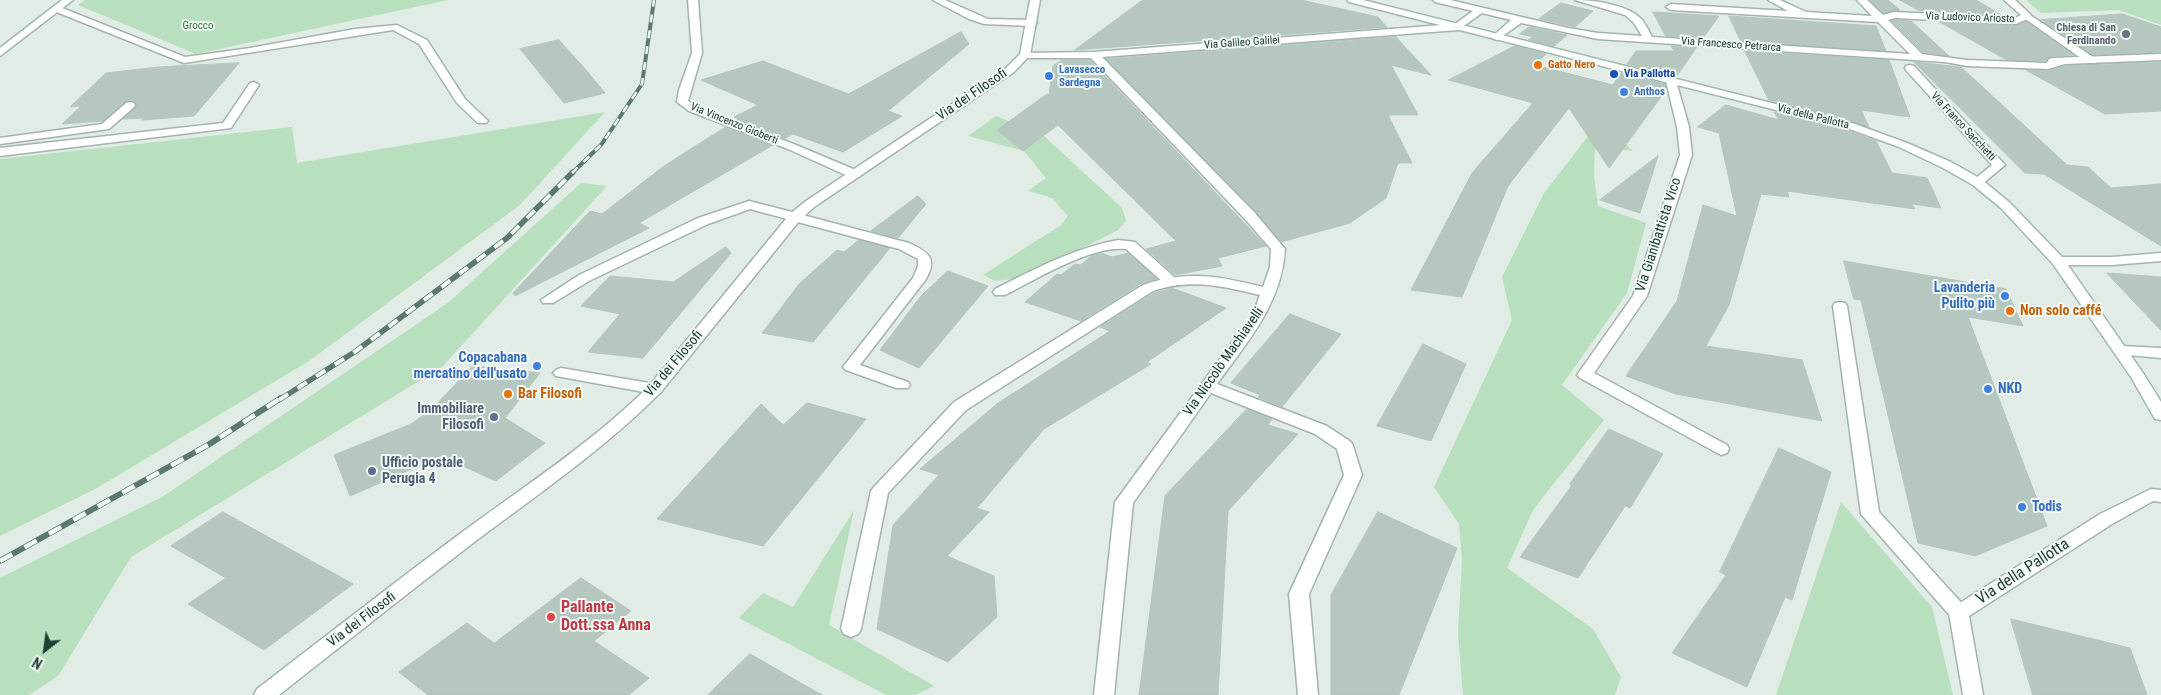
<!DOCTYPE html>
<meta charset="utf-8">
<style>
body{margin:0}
#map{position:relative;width:2161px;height:695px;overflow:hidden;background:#e1ece6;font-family:"Roboto Condensed",sans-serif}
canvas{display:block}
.north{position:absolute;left:20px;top:625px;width:50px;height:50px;-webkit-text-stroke:4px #f2f9f4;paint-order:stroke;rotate:210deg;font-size:14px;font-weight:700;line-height:20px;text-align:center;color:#203e33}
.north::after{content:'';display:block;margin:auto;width:18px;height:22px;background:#203e33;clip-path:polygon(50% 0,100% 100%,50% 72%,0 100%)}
</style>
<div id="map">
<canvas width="2161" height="695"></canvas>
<div class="north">N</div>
</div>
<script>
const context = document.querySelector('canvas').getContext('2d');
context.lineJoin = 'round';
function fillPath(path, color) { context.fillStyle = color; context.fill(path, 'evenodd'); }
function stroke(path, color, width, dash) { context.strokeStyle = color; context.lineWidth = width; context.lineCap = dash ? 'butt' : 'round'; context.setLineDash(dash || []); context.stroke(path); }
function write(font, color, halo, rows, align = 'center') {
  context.font = font + ' "Roboto Condensed",sans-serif'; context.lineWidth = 4; context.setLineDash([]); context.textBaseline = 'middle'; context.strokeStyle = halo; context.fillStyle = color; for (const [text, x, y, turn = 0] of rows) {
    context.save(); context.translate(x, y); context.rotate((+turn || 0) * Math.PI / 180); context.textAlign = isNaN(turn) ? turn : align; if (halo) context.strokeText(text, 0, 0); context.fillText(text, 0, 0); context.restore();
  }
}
fillPath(new Path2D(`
 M85 0H448L196 54 78 5Z
 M2026 0H2161V25L2119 10 2041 13Z
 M605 112 520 205 309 361 97 488 0 536V159L292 127 297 163Z
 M996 116 1043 135 1122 208 1126 221 1118 230 1023 278 995 281 983 275 1061 225 1068 216 1052 198 1028 191 1046 178 1024 151 968 136Z
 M1592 131 1619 138 1633 151 1595 146 1594 175 1598 206 1646 223 1627 293 1562 385 1604 420 1533 510 1507 568 1593 629 1621 677 1615 695H1463L1458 633 1462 560 1459 524 1434 487 1512 320 1502 277 1544 193Z
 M581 183 607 186 442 367 131 557 58 676 29 695H0V578L162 497 449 302Z
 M1841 502 1932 607 1953 695H1776Z
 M854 510 829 625 934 686 915 695H886L739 618 763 593 793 607Z`), '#b8dfbe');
const building = new Path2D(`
 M1143 0H1301L1378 17 1387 27 1075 50Z
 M1870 0H1888L1900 10 1884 13Z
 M1900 0H1976L2001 15 1920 11Z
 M1561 3 1593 11 1575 27 1539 19Z
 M1653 12 1719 16 1703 38 1666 36Z
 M2122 14 2161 27V52L2093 55 2040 20Z
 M1729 16 1876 26 1886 51 1741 41Z
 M1895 20 1911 21 1949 56 1923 52 1892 21Z
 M1940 22 2016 26 2026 22 2074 55 2053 56 2049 57 2046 61 2007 60Z
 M1529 27 1567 35 1554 46 1528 40 1533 37 1520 34Z
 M961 32 969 44 888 111 902 116 843 152 793 134 784 139 736 120 739 119 734 117 758 105 701 80 763 61 848 94Z
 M1396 37 1431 75 1391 65 1418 115H1388L1412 163H1398L1386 198 1350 223 1281 242 1256 212 1106 59Z
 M559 40 587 71 605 93 564 103 520 49Z
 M1515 46 1546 54 1535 65 1613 85 1621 73 1665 84 1666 90 1609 168 1569 108 1508 186 1462 297 1411 290 1472 173 1533 103 1449 80Z
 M1671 46 1697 47 1676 77 1627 64 1636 51H1674Z
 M1745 51 1889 60 1910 117 1861 110 1869 127 1769 100Z
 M1062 60H1090L1266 246 1218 258 1222 266 1175 275 1146 249 1176 241 1058 125 1023 151 997 130 1047 94 1049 95 1053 66Z
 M1914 62 1961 67 2067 165 2088 167 2111 188 2161 184V246L2044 174 2025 173Z
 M2161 62V111L2105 114 2026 70 2048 71 2065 66Z
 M239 63 194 116 142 120 144 118 123 119 137 106 134 101 130 100 125 102 103 121 62 124 81 106 70 107 106 73 158 67Z
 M1726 105 1779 120 1774 112 1846 130 1876 141 1892 173 1927 178 1941 208 1912 204 1915 209 1787 191 1789 197 1761 194 1729 305 1706 346 1802 360 1822 421 1676 394 1626 376 1677 301 1703 205 1737 216 1719 133 1698 127Z
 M726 127 773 145 639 223 649 228 515 296 513 293 590 211 602 214 664 166Z
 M1658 156 1640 213 1600 200Z
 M918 196 926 204 898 238 871 231Z
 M859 240 890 248 813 342 762 333 799 284 837 250 844 252Z
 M726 247 731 253 643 358 588 352 620 314 581 306 610 276 673 282Z
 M1101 253 1112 257 1128 253 1157 279 1142 283 1081 321 1025 302 1057 274 1061 275 1075 264 1081 265 1090 257Z
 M1844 261 2006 289 2023 326 1968 317 2047 526 1975 556 1918 543 1861 300 1854 299Z
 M948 271 988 286 919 368 880 350 921 296Z
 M2107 273 2161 277V330Z
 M1172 288 1226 308 1147 362 1151 364 1044 429 977 508 989 512 947 556 994 576 997 617 948 662 877 629 893 525 939 475 920 469 998 403 1110 331 1100 327 1154 293Z
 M1290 314 1341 334 1282 407 1258 397 1260 395 1231 383Z
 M1423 344 1466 364 1431 441 1377 426Z
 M473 366 540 373 505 418 545 443 496 481 441 456 350 496 334 455 411 424 432 409Z
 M807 403 866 419 763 546 657 519 761 404 783 425Z
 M1247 409 1272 419 1268 425 1298 434 1228 511 1218 695H1139L1165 496Z
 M1609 429 1663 454 1630 508 1625 506 1578 578 1520 557 1572 485 1570 484Z
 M1779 448 1831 472 1792 600 1785 597 1747 687 1672 653 1726 575 1720 572Z
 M223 512 353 584 264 650 188 604 226 578 171 546Z
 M1378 512 1457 548 1399 695H1331V595Z
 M581 578 631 611 594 641 649 678 629 695H428L399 672 467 623 494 643Z
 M2011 619 2130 648 2147 695H2033Z
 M750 654 822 695H708Z`);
fillPath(building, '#b6c7bf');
stroke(building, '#b3c6bc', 1);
const service = new Path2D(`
 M57 6 185 57 250 48 355 29 397 25 427 40 465 99 488 121 486 123H478L457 103 419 44 393 30 184 63 54 11 52 9Z
 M254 82 259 85 231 128 0 156V148L223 123 250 83Z
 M130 102 134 103 135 105 134 107 109 129 0 144V138L102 124 126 103Z
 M749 201 800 214 801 217 795 221 750 209 708 224 589 281 553 303H543L541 300 579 275 698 218Z
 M1118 240 1135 242 1174 277 1176 280 1174 283H1164L1126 249C1092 245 1036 279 1005 295H995L993 292 995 289C1035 269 1074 248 1118 240Z
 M1840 302 1845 303 1847 306 1879 512 1966 608 1969 613 1966 618 1959 621 1952 618 1861 514 1833 306 1835 303Z
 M2121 346 2161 348V358L2116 354 2113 351 2116 348Z
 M561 368 655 384 661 386 663 389 661 392 655 394 556 376 553 373 556 370Z`);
const pedestrian = new Path2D(`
 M2027 13 2096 59V63H2088L2024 18 2022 16Z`);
const minor = new Path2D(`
 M688 0H698L702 53 688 101 697 107 796 145 858 171 860 174 858 177H850L788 149 689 111 677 102 679 90 692 53Z
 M933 0H945L988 19 1032 20 1037 23 1032 26 984 24 969 19Z
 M1433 0H1450L1568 28 1598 33 1642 36 1634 23 1625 15 1575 0C1594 0 1630 5 1642 20 1646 25 1649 31 1652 37L1910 54 1878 22 1671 10 1666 7 1671 4 1788 11 1768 0H1780L1806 12 1872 16 1857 0H1867L1883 15 1894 12 2015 18 2021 15 2004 0H2015L2030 14V18L2016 24 1895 18 1888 20 1922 54 1967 60 2047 63 2049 59 2053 58 2161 54V60L2065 64 2048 69 1967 66 1945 62 1598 39 1521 23 1497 40 1494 39V35L1511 20 1482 13 1458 30 1102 57 1255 213 1285 249C1282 303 1248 341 1217 384L1327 426 1351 442 1353 446 1362 475 1309 594 1318 695H1298L1289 594 1344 475 1337 449 1315 434 1211 393 1133 503 1114 695H1094L1115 502 1253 314 1260 295C1223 286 1190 278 1153 291L966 410 888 493 861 629 858 634 851 637 844 634 841 629 871 491 874 487 954 402 1143 285C1188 270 1218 276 1263 287L1270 267 1271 249 1245 219 1091 58H1025L1020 55 1021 53 1094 52 1455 24 1473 11 1435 2Z
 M1910 65 1914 66 2005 165 1981 185 1977 186 1971 182 1992 165 1906 70 1905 68 1906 66Z
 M1671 78 1676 81 1689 127 1692 155 1647 296 1594 373 1727 445 1729 449 1727 453 1721 455 1580 378 1577 375 1633 296 1680 155 1677 127 1666 81Z
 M795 213 909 243C928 252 938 258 926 279L860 365 908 382 910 385 908 388H896L846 370 843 367 913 278 918 266V259L899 249 790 220 789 217Z
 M2161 253V261L2112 265H2058L2051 261 2058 257H2112Z
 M2151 489 2161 490V502L2153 501 2112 524 1969 616 1983 695H1963L1949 613 1952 608 2100 514Z`);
const tertiary = new Path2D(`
 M1030 0H1040L1030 55 1014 72 814 207 800 220 661 392C605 448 540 493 477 540 410 591 345 643 279 695H254L257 689C326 636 395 582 465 530 528 484 594 441 649 386L790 214 806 201 1006 68 1020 54Z`);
const secondary = new Path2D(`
 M62 0H73L0 56V48Z
 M1347 0H1363L1855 124 1907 143 1951 162 1981 179 2009 202 2063 258 2143 373 2161 402V420L2155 419 2131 377 2053 264 2001 208 1973 185 1943 168 1899 147 1847 128 1349 2Z`);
stroke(service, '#a3b4ad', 3);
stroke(pedestrian, '#a3b4ad', 3);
stroke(minor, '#a3b4ad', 3);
stroke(tertiary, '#a3b4ad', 3);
stroke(secondary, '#9fb9ad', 3);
fillPath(service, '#fff');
fillPath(pedestrian, '#fff');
fillPath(minor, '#fff');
fillPath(tertiary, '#fff');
fillPath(secondary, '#fff');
const railFar2 = new Path2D(`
 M572 173 601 145 642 84 654 0`);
const railFar1 = new Path2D(`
 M279 400 356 351 507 238 573 172`);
const rail = new Path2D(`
 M0 561 208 445 281 398`);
stroke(railFar2, '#5b7a6e', 4);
stroke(railFar1, '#5b7a6e', 5.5);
stroke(rail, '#5b7a6e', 6);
stroke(railFar2, '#f2f9f4', 2.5, [8]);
stroke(railFar1, '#f2f9f4', 4, [11]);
stroke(rail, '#f2f9f4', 4.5, [14]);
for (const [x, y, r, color] of [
 [2126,34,5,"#6b7280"],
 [1538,65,5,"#e8710a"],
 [1614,74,5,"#1a4fb4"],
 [1049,76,5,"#3f7fe0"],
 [1624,92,5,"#3f7fe0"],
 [2005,296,5,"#3f7fe0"],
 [2010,311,5,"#e8710a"],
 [537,366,5,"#3f7fe0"],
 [1988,389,5,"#3f7fe0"],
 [508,394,5,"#e8710a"],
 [494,417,5,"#5c6f8a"],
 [372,471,5,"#5c6f8a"],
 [2022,507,5,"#3f7fe0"],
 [551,617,5,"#e0444e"]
]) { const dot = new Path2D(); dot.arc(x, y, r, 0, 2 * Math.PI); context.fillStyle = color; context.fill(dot); stroke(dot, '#f2f9f4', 2); }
write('11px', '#203e33', '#f2f9f4', [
 ["Via Ludovico Ariosto",1970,18,2],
 ["Via Galileo Galilei",1242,43,-4],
 ["Via Francesco Petrarca",1731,45,4],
 ["Via della Pallotta",1813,117,14],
 ["Via Vincenzo Gioberti",734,124,22],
 ["Via Franco Sacchetti",1963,127,47]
]);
write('11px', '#28773e', '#f2f9f4', [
 ["Grocco",198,26]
]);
write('bold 11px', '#5b616d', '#f2f9f4', [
 ["Chiesa di San",2116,28],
 ["Ferdinando",2116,41]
], 'right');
write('bold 11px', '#c56008', '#f2f9f4', [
 ["Gatto Nero",1548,65]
], 'left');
write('bold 11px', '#366cbe', '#f2f9f4', [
 ["Lavasecco",1059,70],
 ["Sardegna",1059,83],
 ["Anthos",1634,92]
], 'left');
write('bold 11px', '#164399', '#f2f9f4', [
 ["Via Pallotta",1624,74]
], 'left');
write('14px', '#203e33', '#f2f9f4', [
 ["Via dei Filosofi",972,95,-34],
 ["Via Gianibattista Vico",1659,235,-72],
 ["Via Niccolò Machiavelli",1224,362,-55],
 ["Via dei Filosofi",674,364,-50],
 ["Via dei Filosofi",362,620,-37]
]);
write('bold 14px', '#366cbe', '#f2f9f4', [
 ["Lavanderia",1995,288],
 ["Pulito più",1995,304],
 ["Copacabana",527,358],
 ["mercatino dell'usato",527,374],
 ["NKD",1998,389,"left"],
 ["Todis",2032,507,"left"]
], 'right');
write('bold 14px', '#c56008', '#f2f9f4', [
 ["Non solo caffé",2020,311],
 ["Bar Filosofi",518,394]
], 'left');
write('bold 14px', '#4e5e75', '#f2f9f4', [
 ["Immobiliare",484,409],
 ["Filosofi",484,425],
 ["Ufficio postale",382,463,"left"],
 ["Perugia 4",382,479,"left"]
], 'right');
write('16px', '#203e33', '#f2f9f4', [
 ["Via della Pallotta",2023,572,-33]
]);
write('bold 16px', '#be3a42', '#f2f9f4', [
 ["Pallante",561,608],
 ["Dott.ssa Anna",561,626]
], 'left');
</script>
